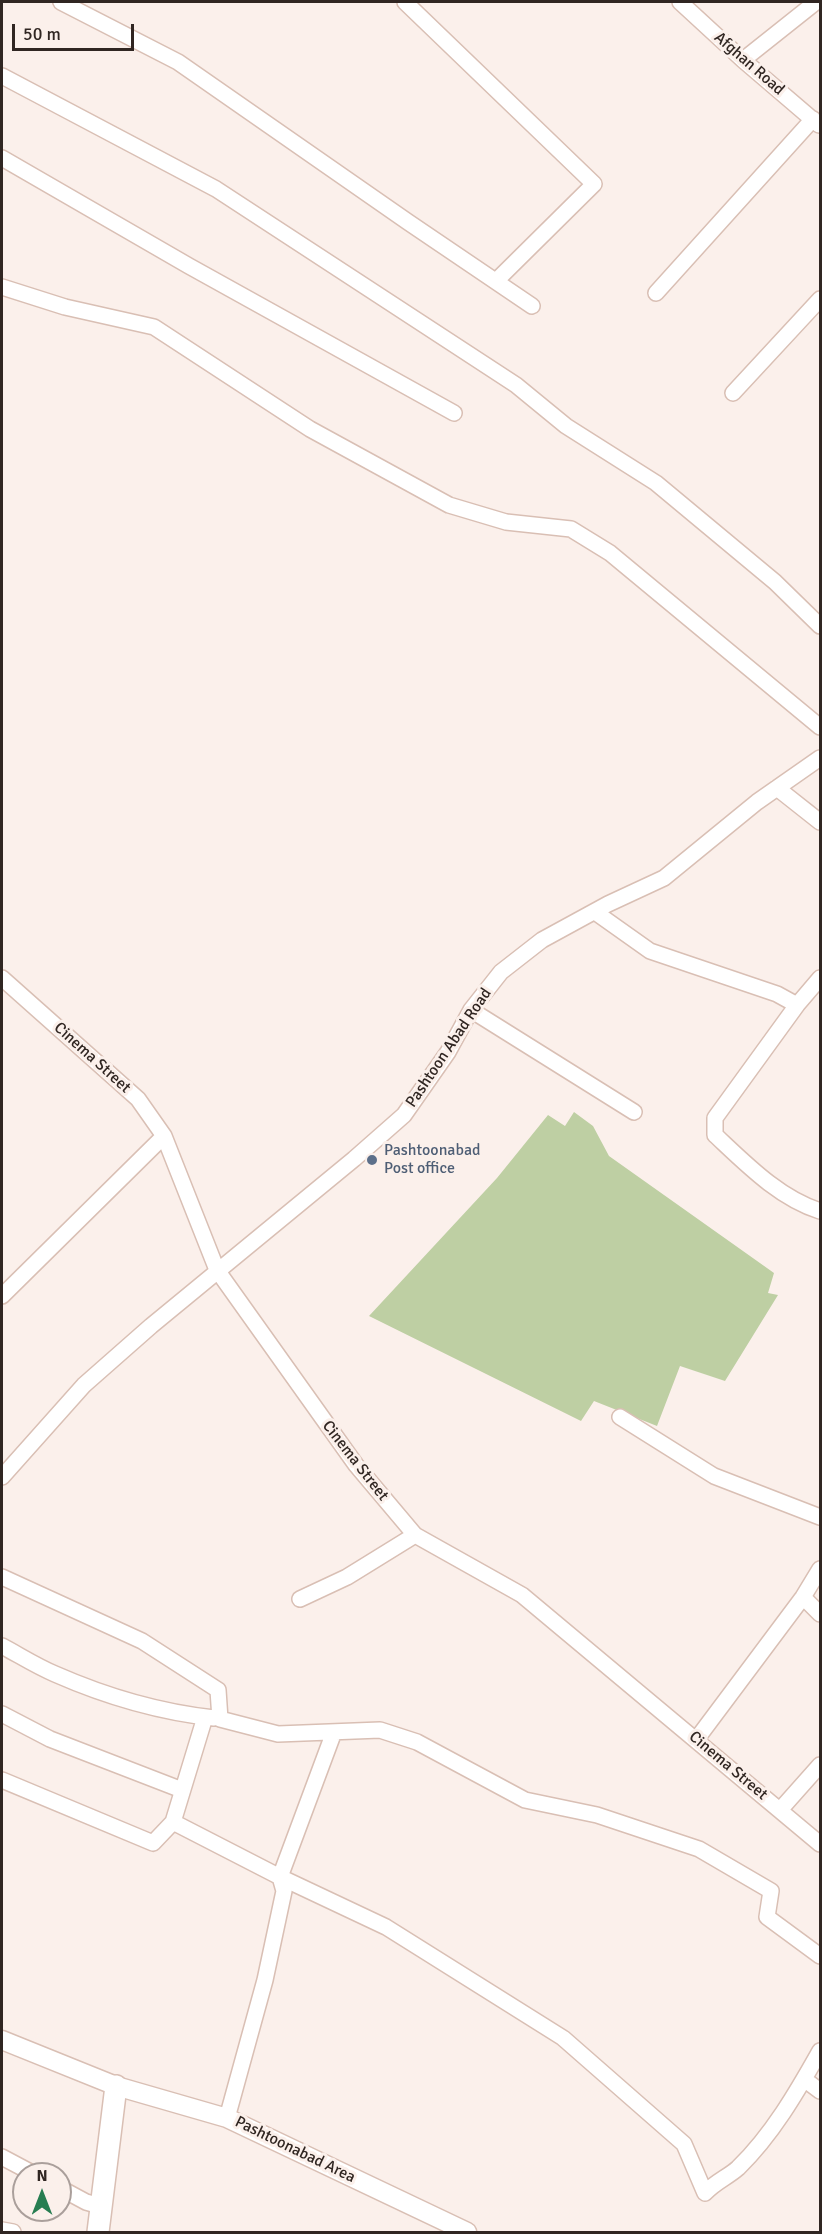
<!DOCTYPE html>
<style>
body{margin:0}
#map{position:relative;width:822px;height:2234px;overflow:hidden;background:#fbf0eb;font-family:Signika,sans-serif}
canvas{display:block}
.frame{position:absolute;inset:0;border:3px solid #302622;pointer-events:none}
.north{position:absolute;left:12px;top:2162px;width:60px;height:60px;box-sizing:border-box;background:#fbf0eb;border:2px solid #aa9f9b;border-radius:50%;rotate:0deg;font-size:16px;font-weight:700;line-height:24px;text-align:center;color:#302622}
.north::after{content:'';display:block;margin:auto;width:21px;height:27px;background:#277d51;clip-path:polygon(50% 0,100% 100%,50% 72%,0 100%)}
.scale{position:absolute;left:12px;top:24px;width:122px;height:27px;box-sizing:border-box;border:3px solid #302622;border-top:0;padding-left:8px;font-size:18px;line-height:21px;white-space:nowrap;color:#302622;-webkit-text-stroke:4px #fbf0eb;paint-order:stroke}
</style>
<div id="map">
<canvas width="822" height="2234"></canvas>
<div class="frame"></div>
<div class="north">N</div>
<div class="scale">50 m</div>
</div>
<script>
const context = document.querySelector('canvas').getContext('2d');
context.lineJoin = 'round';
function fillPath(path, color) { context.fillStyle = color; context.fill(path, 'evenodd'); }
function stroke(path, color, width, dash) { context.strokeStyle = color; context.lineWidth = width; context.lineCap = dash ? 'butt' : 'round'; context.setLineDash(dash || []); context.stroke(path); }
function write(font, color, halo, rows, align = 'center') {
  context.font = font + ' Signika,sans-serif'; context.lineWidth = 6; context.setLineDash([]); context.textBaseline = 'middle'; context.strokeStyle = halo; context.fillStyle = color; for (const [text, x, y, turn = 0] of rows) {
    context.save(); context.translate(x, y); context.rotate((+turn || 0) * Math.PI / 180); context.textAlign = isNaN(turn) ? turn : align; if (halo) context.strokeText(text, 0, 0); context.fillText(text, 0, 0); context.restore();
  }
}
fillPath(new Path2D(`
 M574 1112 593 1126 609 1156 774 1273 768 1293 778 1295 725 1381 680 1366 657 1426 594 1401 581 1421 369 1316 497 1178 548 1115 565 1126Z`), '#becfa3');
const minor = new Path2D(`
 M61 2 178 62 408 222 532 306
 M405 2 594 184 496 281
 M680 2 743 60 819 125
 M743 60 816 2
 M2 76 216 189 516 385 566 426 656 483 775 582 820 626
 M2 158 189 266 454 413
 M2 287 65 307 154 327 310 429 449 505 506 522 571 529 610 553 820 727
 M656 293 813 119
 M733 393 820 299
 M777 788 820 822
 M595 912 650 951 777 994 797 1005
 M2 978 138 1099 164 1136 217 1270 356 1465 415 1535 522 1595 820 1844
 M820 978 797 1005 715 1118V1135C746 1164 779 1198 820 1211
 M471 1010 634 1112
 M2 1296 164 1136
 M620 1417 714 1476 820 1517
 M2 1477 84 1385 151 1326 354 1159 404 1115 448 1052 471 1010 501 972 542 940 608 904 664 878 757 802 820 758
 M2 1577 142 1641 218 1690 220 1719 278 1734 380 1730 417 1742 525 1800 597 1815 699 1849 771 1891 767 1917 820 1956
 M803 1597 820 1614
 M300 1599 347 1577 415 1535
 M2 1646C19 1655 36 1666 55 1674 105 1696 159 1712 214 1718
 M2 1714 50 1739 182 1790
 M696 1740 803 1597 820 1569
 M2 1780 153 1843 173 1822 205 1717
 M780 1810 820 1765
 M173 1822 280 1877 386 1927 563 2038 684 2144 705 2193C715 2182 728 2177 738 2168 772 2135 797 2092 820 2051
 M804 2079 820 2091
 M227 2118 265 1980 284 1891 280 1877 334 1732
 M2 2157 34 2174
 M60 2188 86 2202 100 2206
 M2 2230 13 2232`);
const tertiary = new Path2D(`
 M2 2040 116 2086 227 2118 467 2232`);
const secondary = new Path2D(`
 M98 2232 116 2086`);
stroke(minor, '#d9bfb4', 18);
stroke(tertiary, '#d9bfb4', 21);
stroke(secondary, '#d9bfb4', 24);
stroke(minor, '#fff', 15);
stroke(tertiary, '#fff', 18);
stroke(secondary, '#fff', 21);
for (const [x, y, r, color] of [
 [372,1160,6,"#5c6f8a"]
]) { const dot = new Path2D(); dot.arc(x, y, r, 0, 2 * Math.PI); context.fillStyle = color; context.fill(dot); stroke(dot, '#fbf0eb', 2); }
write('16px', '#302622', '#fbf0eb', [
 ["Afghan Road",749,64,41],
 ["Pashtoon Abad Road",449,1048,-56],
 ["Cinema Street",92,1058,42],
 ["Cinema Street",355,1461,52],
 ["Cinema Street",728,1766,40],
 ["Pashtoonabad Area",295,2150,26]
]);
write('16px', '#4e5e75', '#fbf0eb', [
 ["Pashtoonabad",384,1151],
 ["Post office",384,1169]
], 'left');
</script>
